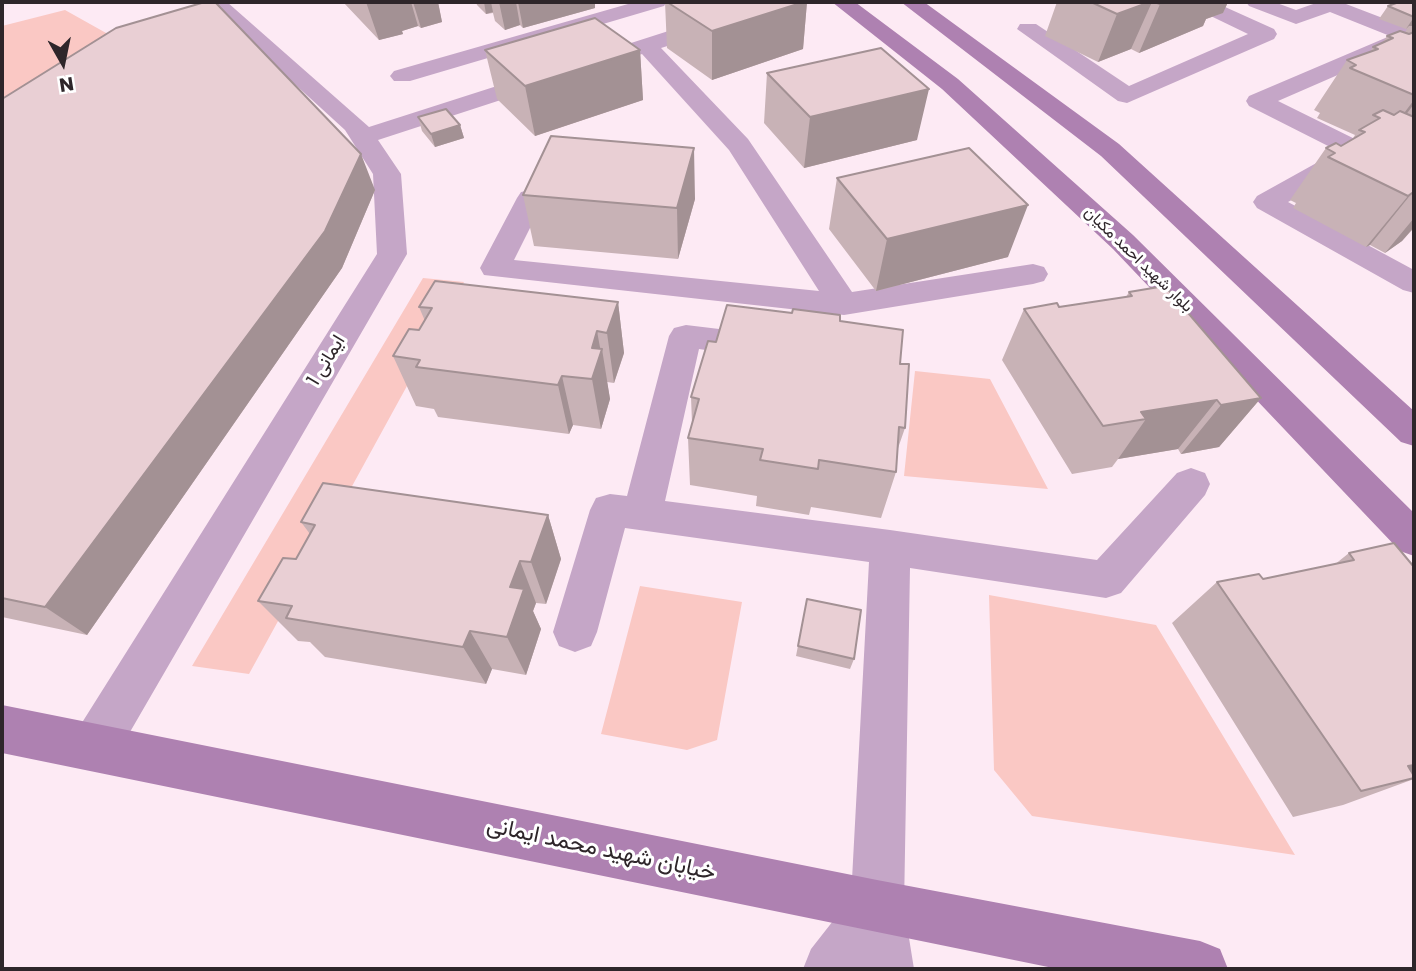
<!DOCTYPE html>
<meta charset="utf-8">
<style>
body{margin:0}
#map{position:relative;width:1416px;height:971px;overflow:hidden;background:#fdeaf4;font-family:Poppins,sans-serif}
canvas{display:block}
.frame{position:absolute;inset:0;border:4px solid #2e262a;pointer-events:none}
.north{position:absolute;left:28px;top:28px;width:70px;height:70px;-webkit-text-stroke:5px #fff;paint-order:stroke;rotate:171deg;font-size:19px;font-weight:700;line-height:28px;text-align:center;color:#2e262a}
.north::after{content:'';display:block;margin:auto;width:24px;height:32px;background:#2e262a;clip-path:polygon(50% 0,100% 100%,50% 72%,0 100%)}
</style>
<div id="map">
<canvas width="1416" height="971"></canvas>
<div class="frame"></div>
<div class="north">N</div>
</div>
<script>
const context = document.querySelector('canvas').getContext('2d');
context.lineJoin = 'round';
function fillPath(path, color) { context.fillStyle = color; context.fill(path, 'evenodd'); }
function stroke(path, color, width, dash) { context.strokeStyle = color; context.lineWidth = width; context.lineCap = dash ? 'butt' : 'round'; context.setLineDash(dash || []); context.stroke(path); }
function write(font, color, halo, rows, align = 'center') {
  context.font = font + ' Poppins,Vazirmatn,sans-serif'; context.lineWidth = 6; context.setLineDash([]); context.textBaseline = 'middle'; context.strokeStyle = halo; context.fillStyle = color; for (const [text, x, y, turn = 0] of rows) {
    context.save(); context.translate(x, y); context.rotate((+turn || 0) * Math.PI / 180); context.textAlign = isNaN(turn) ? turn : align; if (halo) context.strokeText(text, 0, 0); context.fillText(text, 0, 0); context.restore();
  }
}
fillPath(new Path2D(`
 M65 10 140 52 2 143V26Z
 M423 278 464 282 249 674 192 666Z
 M915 371 990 379 1048 489 904 476Z
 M640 586 742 602 717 740 687 750 601 734Z
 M989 595 1156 625 1295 855 1032 816 994 770Z`), '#fac8c4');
fillPath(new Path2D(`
 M205 2H227L369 127 709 18H725L728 23 725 28 661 48 748 139 852 292 1033 264 1044 267 1048 274 1044 281 1033 284 844 315 484 275 480 268 517 198 521 192 531 190 541 192 545 198 514 260 819 291 729 150 642 54 378 140 401 174 407 254 112 763 95 770 78 763 71 746 78 729 377 254 373 174 345 130Z
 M635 2H667L664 6 410 81H394L390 76 394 71Z
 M1187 2H1214L1274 29 1277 34 1274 39 1127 103 1118 101 1017 29 1020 24H1036L1129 86 1248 34 1190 6Z
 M1246 2H1274L1296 10 1319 2H1347L1346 4 1414 30V45L1405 42 1402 47 1278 101 1367 145 1371 151 1367 157 1288 202 1414 270V293L1403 290 1257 208 1253 202 1257 196 1338 151 1249 106 1246 101 1249 96 1390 36 1330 12 1296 24 1249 6Z
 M686 325 769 335 781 339 786 347 781 355 769 359 699 349 665 501 890 530 1097 560 1177 473 1191 468 1205 473 1210 484 1205 495 1121 593 1106 598 910 568 904 907 914 969H803L811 949 851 898 869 562 625 528 597 632 591 646 575 652 559 646 553 632 590 510 596 498 610 494 627 496 669 336 674 328Z`), '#c5a6c7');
fillPath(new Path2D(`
 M832 2H855L958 79 1133 235 1414 513V556L1400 551 1113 249 942 89Z
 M901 2H924L1119 144 1414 411V446L1401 442 1101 156Z
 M2 705 877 880 1200 941 1220 949 1228 969H1058L2 753Z`), '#ae81b1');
fillPath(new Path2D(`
 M343 2H438L442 22 421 28 418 26 402 31 403 34 379 40Z
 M476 2H604L595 4V8L523 28 520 25 505 30 495 21 493 13 486 14 477 5Z
 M665 2H807L803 49 712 80 667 48Z
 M1057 2H1228L1223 13 1206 19 1203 26 1139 53 1131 49 1098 62 1045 36Z
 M1414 2V228L1402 241 1385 253 1370 245 1366 247 1293 208 1296 203 1290 200 1326 148 1341 146 1352 140 1355 135 1317 118 1320 113 1314 110 1347 60 1370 52 1373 47 1383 42 1387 36 1405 33 1407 29H1406L1379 19 1388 6Z
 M485 50H640L643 100 535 136 497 99Z
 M767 73 917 140 804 168 764 123Z
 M2 99 375 190 342 268 87 635 2 617Z
 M418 117 460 125 464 138 435 147 422 131Z
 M837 178 1008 257 876 291 829 229Z
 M523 195 695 199 678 259 534 246Z
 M1129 292 1261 398 1219 447 1181 454 1178 449 1118 459 1112 467 1072 474 1002 360 1024 309 1059 307 1126 297Z
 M618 302 624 353 614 383 607 382 610 399 601 429 573 425 569 434 438 417 434 409 416 406 393 356 419 330 425 321 419 307Z
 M792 313 840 321 900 364 905 428 897 451 896 472 881 518 811 507 809 515 756 506 757 496 690 485 688 438 692 423 691 397 716 342Z
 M548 515 561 559 546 604 536 603 533 611 541 629 526 675 492 669 486 684 325 657 310 642 298 641 258 601 296 559 310 534 301 522Z
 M1394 543 1414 779 1343 805 1293 817 1172 623 1217 582 1263 579 1334 565 1349 553Z
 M807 599 854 659 850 669 796 656Z`), '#c8b2b6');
fillPath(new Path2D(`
 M366 2H411L418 26 402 31 403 34 379 40Z
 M413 2H438L442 22 421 28Z
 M484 2H491L493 12 486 14Z
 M499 2H516L520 25 505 30Z
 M518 2H604L595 4V8L523 28Z
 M804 2H807L803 49 712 80V31Z
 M1150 2H1152L1131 49 1098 62 1117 14Z
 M1167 2H1228L1223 13 1206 19 1203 26 1139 53 1160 4Z
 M1414 17V26H1409L1406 29Z
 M640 50 643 100 535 136 525 86Z
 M929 89 917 140 804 168 810 117Z
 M1414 100V104L1384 144 1379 146Z
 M460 125 464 138 435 147 431 134Z
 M694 148 695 199 678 259 677 208Z
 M361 154 375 190 342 268 87 635 45 607Z
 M1412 193 1370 245 1366 247 1408 196Z
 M1028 205 1008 257 876 291 887 239Z
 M1414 218V227L1402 241 1385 253Z
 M618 302 624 353 614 383 607 333Z
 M597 331 601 353 602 349 610 399 601 429 592 379V348Z
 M562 376 573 425 569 434 558 385Z
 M1261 398 1219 447 1181 454 1221 405Z
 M1217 400 1178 449 1118 459 1146 419 1141 412Z
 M548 515 561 559 546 604 531 562Z
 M520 561 536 603 533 611 541 629 526 675 507 637 510 587Z
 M470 631 492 669 486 684 463 647Z
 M1414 765V776L1408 766Z`), '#a39194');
const building = new Path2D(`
 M205 2H215L361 154 325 231 45 607 2 598V99L116 28Z
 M667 2H804L712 31Z
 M1091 2H1150L1117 14Z
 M1154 2H1167L1160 4Z
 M1399 2H1414V17L1388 6Z
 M595 18 640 50 525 86 485 50Z
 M1400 31 1409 34 1414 32V95L1350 68 1356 65 1347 60 1378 49 1373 47 1393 38 1387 36Z
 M881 48 929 89 810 117 767 73Z
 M446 109 460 125 431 134 418 117Z
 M1383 110 1394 115 1400 111 1414 117V194L1412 193 1408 196 1328 157 1335 153 1326 148 1336 143 1341 146 1365 132 1359 130 1380 118 1373 115Z
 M551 136 694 148 677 208 523 195Z
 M969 148 1028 205 887 239 837 178Z
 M435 281 618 302 607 333 597 331 592 348 602 349 592 379 562 376 558 385 416 367 420 360 393 356 409 329 419 330 432 308 419 307Z
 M1165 286 1261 398 1221 405 1217 400 1141 412 1146 419 1103 426 1024 309 1057 303 1059 307 1132 296 1129 292Z
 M727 305 792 313 793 309 840 315V321L903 330 900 364H909L905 428 899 427 896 472 819 460 818 469 760 460 763 449 688 438 699 399 691 397 708 341 716 342Z
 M323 483 548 515 531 562 520 561 510 587 524 589 507 637 470 631 463 647 286 618 292 606 258 601 283 558 296 559 315 525 301 522Z
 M1394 543 1414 567V765L1408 766 1414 776V778L1361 791 1217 582 1259 574 1263 579 1354 560 1349 553Z
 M807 599 861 610 854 659 798 646Z`);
fillPath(building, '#e9cfd4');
stroke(building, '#a39194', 2);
write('16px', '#2e262a', '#fff', [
 ["بلوار شهید احمد مکیان",1138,260,44]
]);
write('19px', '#2e262a', '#fff', [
 ["ایمانی 1",327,361,-59]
]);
write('23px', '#2e262a', '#fff', [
 ["خیابان شهید محمد ایمانی",601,850,12]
]);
</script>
